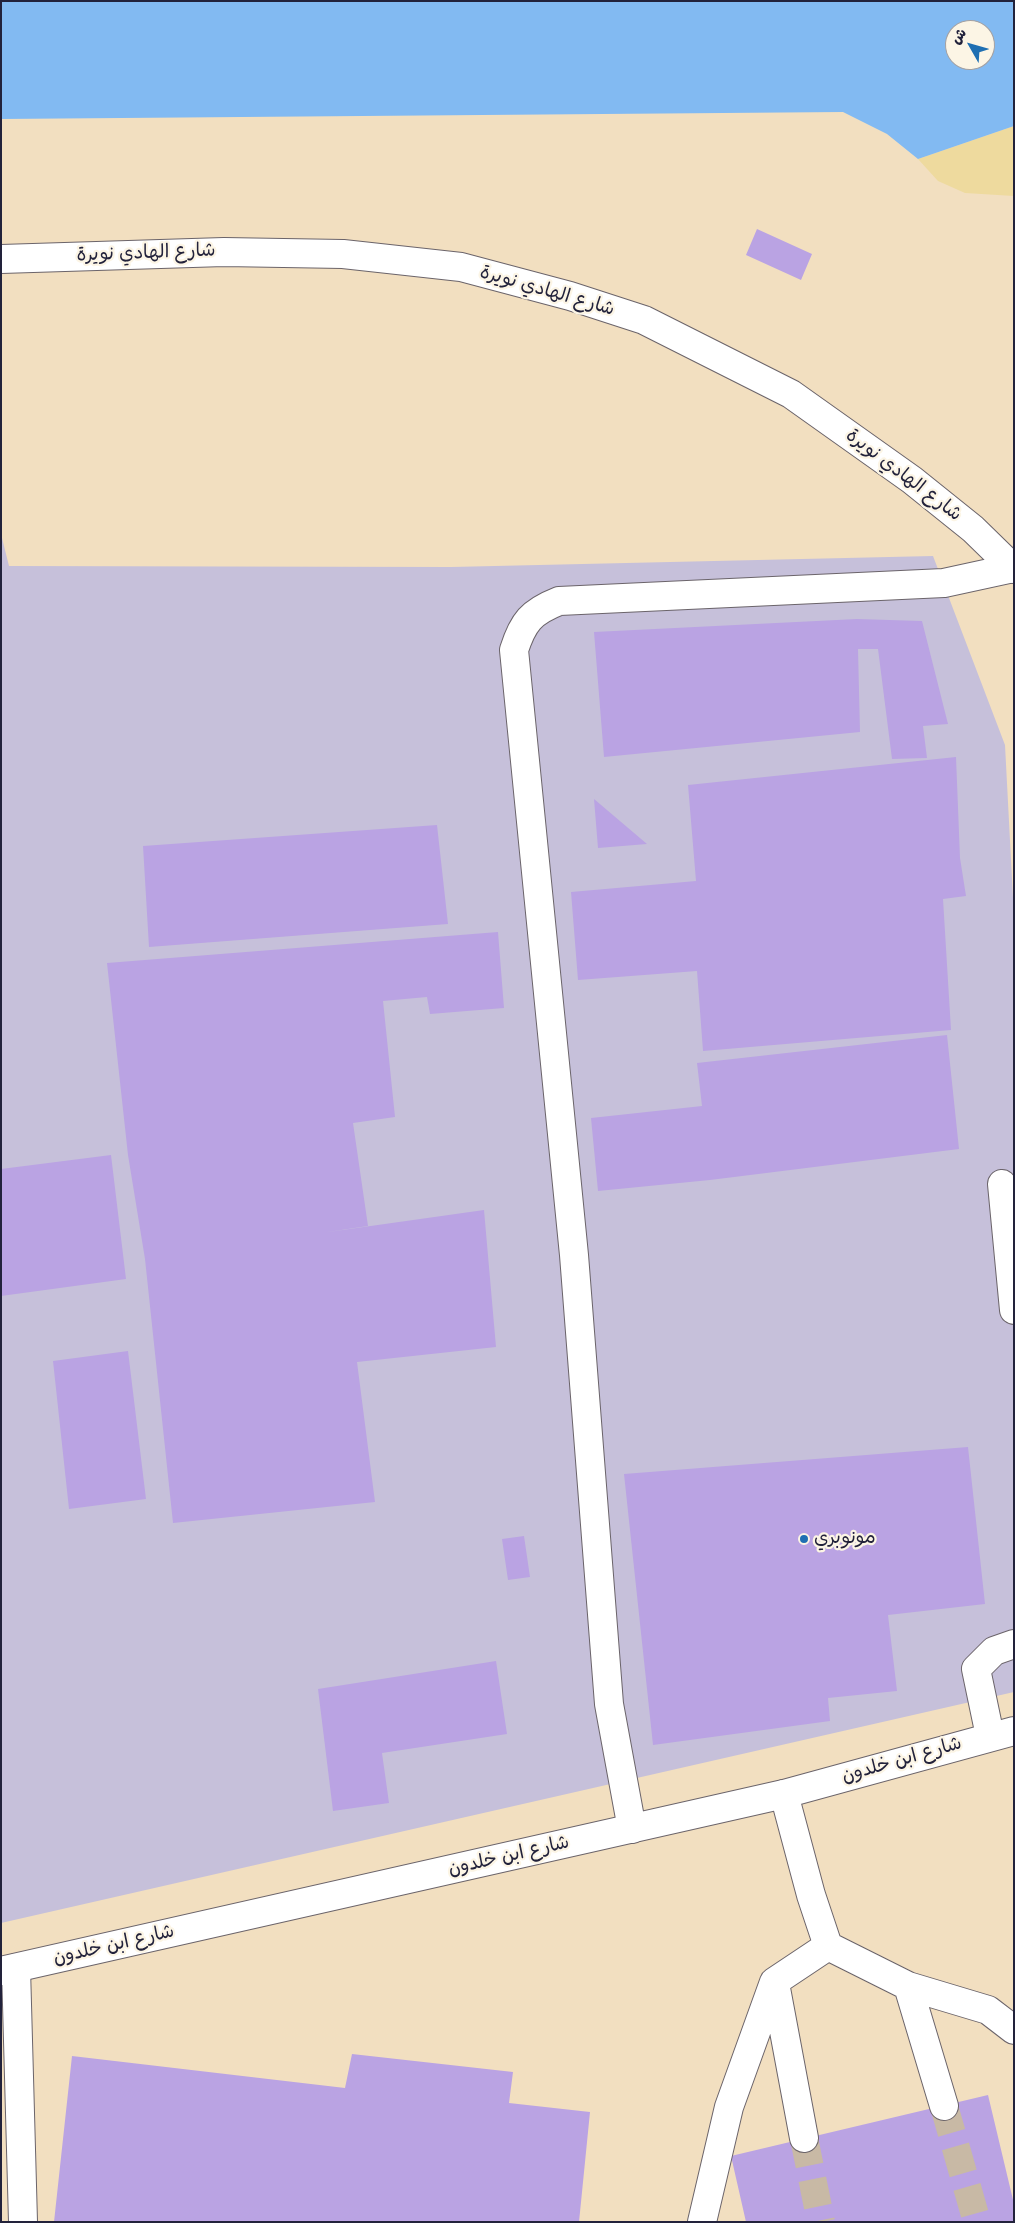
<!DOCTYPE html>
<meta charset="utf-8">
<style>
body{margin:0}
#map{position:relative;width:1015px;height:2223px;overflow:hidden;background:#f2dfc0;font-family:Mynerve,"Playpen Sans Arabic",sans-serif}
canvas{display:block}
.frame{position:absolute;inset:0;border:2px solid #22223b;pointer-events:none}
.north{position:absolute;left:945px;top:20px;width:50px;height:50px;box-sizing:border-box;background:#fcf5e5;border:1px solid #a5a1a1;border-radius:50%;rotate:308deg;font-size:14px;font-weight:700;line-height:20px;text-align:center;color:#22223b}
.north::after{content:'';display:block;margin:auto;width:18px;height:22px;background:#1f6fb2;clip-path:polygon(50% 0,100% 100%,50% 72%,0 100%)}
</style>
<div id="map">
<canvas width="1015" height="2223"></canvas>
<div class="frame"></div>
<div class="north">ش</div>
</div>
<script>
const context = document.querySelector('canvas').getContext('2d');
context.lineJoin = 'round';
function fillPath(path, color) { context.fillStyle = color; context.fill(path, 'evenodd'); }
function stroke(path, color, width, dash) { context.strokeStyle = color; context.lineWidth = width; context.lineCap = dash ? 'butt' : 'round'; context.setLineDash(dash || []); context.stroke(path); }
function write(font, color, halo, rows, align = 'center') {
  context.font = font + ' Mynerve,"Playpen Sans Arabic",sans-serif'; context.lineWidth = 4.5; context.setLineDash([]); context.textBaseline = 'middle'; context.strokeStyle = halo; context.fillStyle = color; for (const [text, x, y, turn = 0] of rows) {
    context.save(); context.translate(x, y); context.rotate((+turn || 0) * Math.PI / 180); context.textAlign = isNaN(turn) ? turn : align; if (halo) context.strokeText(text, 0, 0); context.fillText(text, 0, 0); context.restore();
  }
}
fillPath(new Path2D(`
 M1 534 9 566 451 567 933 556 1005 745 1014 917V1692L1 1923Z`), '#c6c0da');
fillPath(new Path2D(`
 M1014 126V196L965 193 938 181 918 159Z`), '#eeda9e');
fillPath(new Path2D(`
 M1 1H1014V126L918 159 887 134 843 112 1 119ZM955 30H985V60H955Z`), '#82baf2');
fillPath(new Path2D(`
 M757 229 812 254 801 280 746 255Z
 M857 619 922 621 948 724 923 726 927 758 892 759 878 649H858L860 732 604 757 594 632Z
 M956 757 960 858 966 896 943 899 951 1030 703 1051 697 971 578 980 571 892 696 881 688 785Z
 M594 799 647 844 598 848Z
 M437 825 448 924 149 947 143 846Z
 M498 932 504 1008 430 1014 427 997 383 1001 395 1117 353 1123 368 1226 321 1233 484 1210 496 1347 357 1362 375 1502 173 1523 145 1259 128 1155 107 963Z
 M947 1035 959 1149 710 1180 598 1191 591 1118 702 1106 697 1063Z
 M111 1155 126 1279 1 1296V1169Z
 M128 1351 146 1499 69 1509 53 1361Z
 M968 1447 985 1604 888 1615 897 1691 828 1698 830 1721 653 1745 624 1474Z
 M524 1536 530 1577 508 1580 502 1539Z
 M496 1661 507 1734 382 1753 389 1803 333 1811 318 1689Z
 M352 2054 513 2072 509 2103 590 2112 579 2222H54L72 2056 345 2088Z
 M988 2095 1014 2204V2222H746L731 2156Z`), '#baa3e3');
stroke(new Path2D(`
 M944 2106 977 2222
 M804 2138 821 2222`), '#c8b9a5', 28, [28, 14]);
const minor = new Path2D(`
 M1002 1184 1014 1310
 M990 1736 976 1669 994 1651 1014 1644
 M784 1794 811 1895 828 1946 908 1986 988 2010 1014 2030
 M632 1829 609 1704 574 1255 514 650C523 622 531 612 559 601L944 583 1013 568
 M16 1968 23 2222
 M775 1983 804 2138
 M908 1986 944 2106
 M702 2222 729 2107 774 1982 828 1946`);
const major = new Path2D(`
 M1 259 224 252 343 254 461 267 570 296 644 320 791 394 912 480 973 529 1014 569
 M1 1971 784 1794 1014 1731`);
stroke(minor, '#6b646a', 30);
stroke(major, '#6b646a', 30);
stroke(minor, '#fff', 28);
stroke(major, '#fff', 28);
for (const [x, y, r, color] of [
 [804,1539,5,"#1f6fb2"]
]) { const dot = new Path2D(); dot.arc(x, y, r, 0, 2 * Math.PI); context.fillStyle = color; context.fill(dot); stroke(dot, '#fcf5e5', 2); }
write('19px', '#22223b', '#fcf5e5', [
 ["شارع الهادي نويرة",146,254,-2],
 ["شارع الهادي نويرة",547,292,16],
 ["شارع الهادي نويرة",903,476,37],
 ["شارع ابن خلدون",902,1761,-16],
 ["شارع ابن خلدون",509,1857,-13],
 ["شارع ابن خلدون",114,1946,-13]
]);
write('19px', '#22223b', '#fcf5e5', [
 ["مونوبري",814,1539]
], 'left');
</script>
